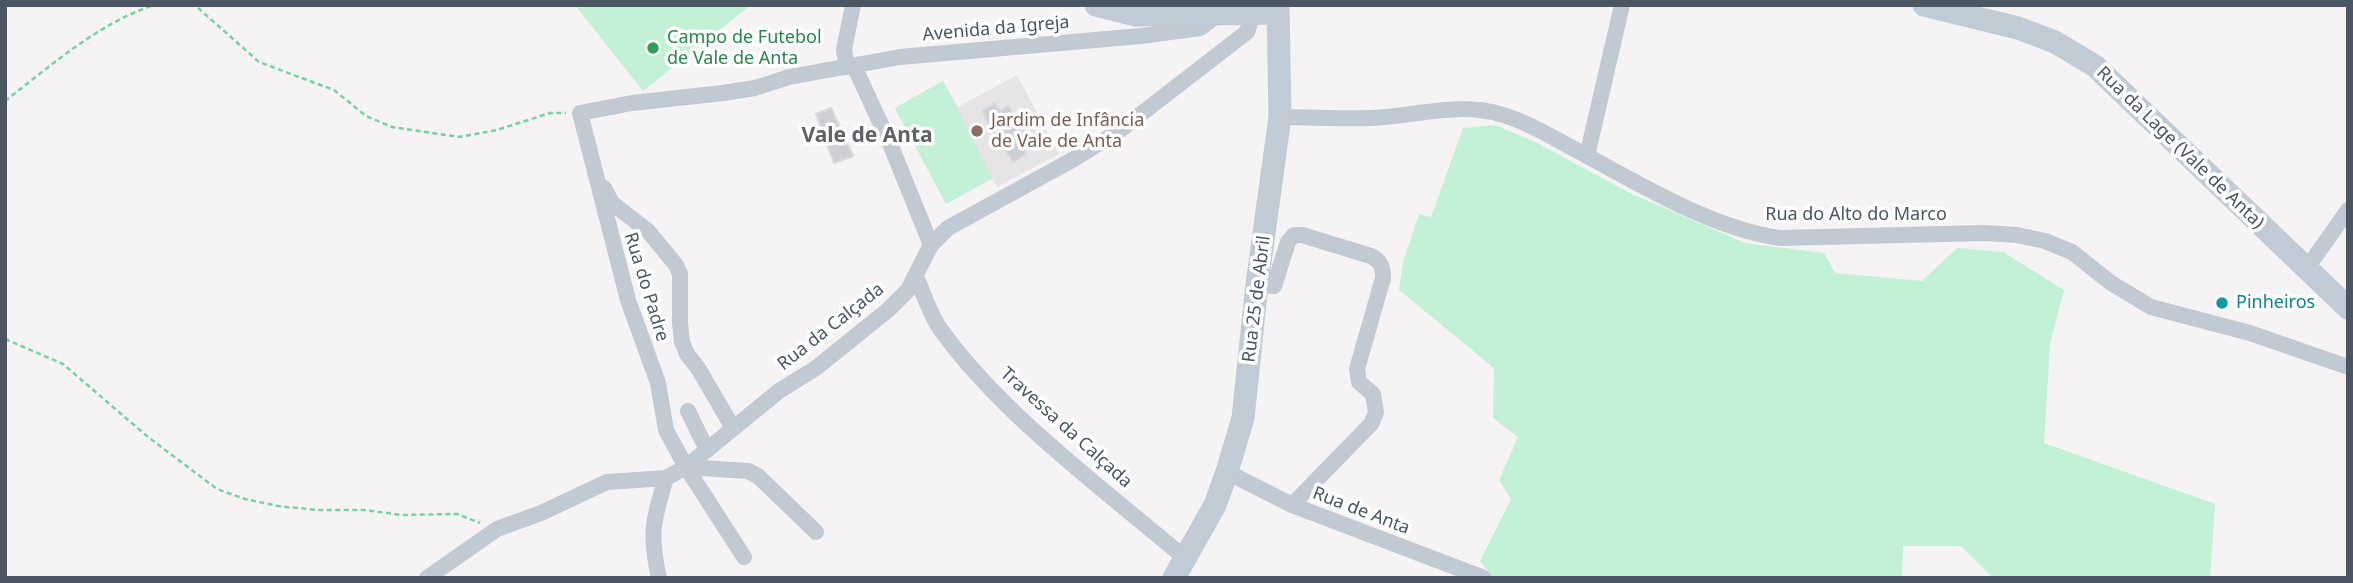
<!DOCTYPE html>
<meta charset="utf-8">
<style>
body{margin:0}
#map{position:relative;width:2353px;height:583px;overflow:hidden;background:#f5f3f3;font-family:"Noto Sans",sans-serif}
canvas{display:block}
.frame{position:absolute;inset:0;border:7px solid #4a5661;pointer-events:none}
</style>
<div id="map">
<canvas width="2353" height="583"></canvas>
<div class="frame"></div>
</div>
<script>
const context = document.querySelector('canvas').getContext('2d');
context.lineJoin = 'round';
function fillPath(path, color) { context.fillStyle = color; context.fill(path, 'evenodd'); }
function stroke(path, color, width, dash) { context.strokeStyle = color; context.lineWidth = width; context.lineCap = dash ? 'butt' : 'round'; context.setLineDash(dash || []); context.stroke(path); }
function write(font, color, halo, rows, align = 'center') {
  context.font = font + ' "Noto Sans",sans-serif'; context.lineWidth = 7; context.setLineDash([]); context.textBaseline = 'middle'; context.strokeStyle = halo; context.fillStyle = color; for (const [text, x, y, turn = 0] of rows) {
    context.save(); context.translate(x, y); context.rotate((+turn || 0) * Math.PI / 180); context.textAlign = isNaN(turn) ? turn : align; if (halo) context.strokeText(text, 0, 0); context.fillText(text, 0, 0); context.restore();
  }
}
fillPath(new Path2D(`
 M1017 75 1059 154 997 187 992 179 946 204 895 108 943 81 958 107Z`), '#e6e4e5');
fillPath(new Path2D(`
 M575 5H751L643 91Z
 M943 81 992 178 946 204 895 108Z
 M1495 125 1535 142 1630 193 1745 243 1824 253 1835 273 1922 281 1957 248 2003 252 2064 290 2050 344 2044 443 2215 504 2210 578H1993L1961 546H1903L1902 578H1494L1480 561 1511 499 1499 480 1518 437 1493 418 1494 368 1399 290 1403 262 1419 214 1431 217 1463 128Z`), '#c3f1d5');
const building = new Path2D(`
 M995 103 1000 111 1008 106 1030 141 1021 146 1026 154 1013 162 989 125 983 111Z
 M831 108 853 156 834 163 816 114Z`);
fillPath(building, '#cdcfd5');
stroke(building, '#d7d9de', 2);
stroke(new Path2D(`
 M190 5 197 7 259 62 334 90 366 116 392 127 459 137 497 130 550 113H566
 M5 101C52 65 97 24 154 5
 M5 339 63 364 148 437 217 489 245 499 278 506 318 510H366L401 515 457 514 480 523`), '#7ad0a6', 2.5, [5, 3.5]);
stroke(new Path2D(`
 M854 66 891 146 931 245
 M847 67 844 50 853 5
 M1280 117C1311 117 1341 119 1371 118 1416 116 1459 101 1503 115 1530 123 1555 139 1580 152 1638 184 1714 229 1780 238L1984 233 2017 235 2045 241 2072 252 2111 283 2151 307 2250 333 2348 367
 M1587 156 1622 5
 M604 188 612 203 648 231 676 265 680 274V323L682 342 687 354 698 368 733 428
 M2307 268 2348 210
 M916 277C924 294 930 315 941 330 1003 416 1105 490 1186 559
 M1257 284 1274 286 1288 242 1294 235H1302L1371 256C1381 261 1383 267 1383 278L1357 369 1359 382 1373 394 1376 413 1371 424 1292 505
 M688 411 707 450
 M686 467 748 471 758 476 816 532
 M1227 472 1292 505 1484 578
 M744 557 686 467 666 430 658 383 628 300 580 113 632 103 723 93 755 88 789 77 900 57 1141 36 1200 28 1220 13
 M427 578 497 529 541 513 607 482 666 478 686 467 779 391 816 368 888 310 908 290 931 245 948 228 1074 159 1119 131 1247 32 1253 13
 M659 578C649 533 653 521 666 478`), '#c1cad2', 16);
stroke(new Path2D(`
 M1096 5 1136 15 1277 13
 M1924 5 2018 28 2055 42 2095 66 2348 308
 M1174 578 1215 505 1227 472 1243 418 1257 284 1280 117 1278 5`), '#c1cbd6', 23);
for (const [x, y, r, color] of [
 [653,48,7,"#2e9e5b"],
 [977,131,7,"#8d6e63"],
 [2222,303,7,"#0f9aa8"]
]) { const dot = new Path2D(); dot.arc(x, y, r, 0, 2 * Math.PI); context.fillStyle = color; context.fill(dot); stroke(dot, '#fff', 2.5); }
write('18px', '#4a5661', '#fff', [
 ["Avenida da Igreja",996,29,-5],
 ["Rua da Lage (Vale de Anta)",2180,148,44],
 ["Rua do Alto do Marco",1856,215],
 ["Rua do Padre",646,287,73],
 ["Rua 25 de Abril",1257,299,-83],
 ["Rua da Calçada",831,327,-38],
 ["Travessa da Calçada",1066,428,42],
 ["Rua de Anta",1361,511,21]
]);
write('18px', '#27864d', '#fff', [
 ["Campo de Futebol",667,38],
 ["de Vale de Anta",667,59]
], 'left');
write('18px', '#785e54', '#fff', [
 ["Jardim de Infância",991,121],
 ["de Vale de Anta",991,142]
], 'left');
write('18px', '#0d838f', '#fff', [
 ["Pinheiros",2236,303]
], 'left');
write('bold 21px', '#5f6368', '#fff', [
 ["Vale de Anta",867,136]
]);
</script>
